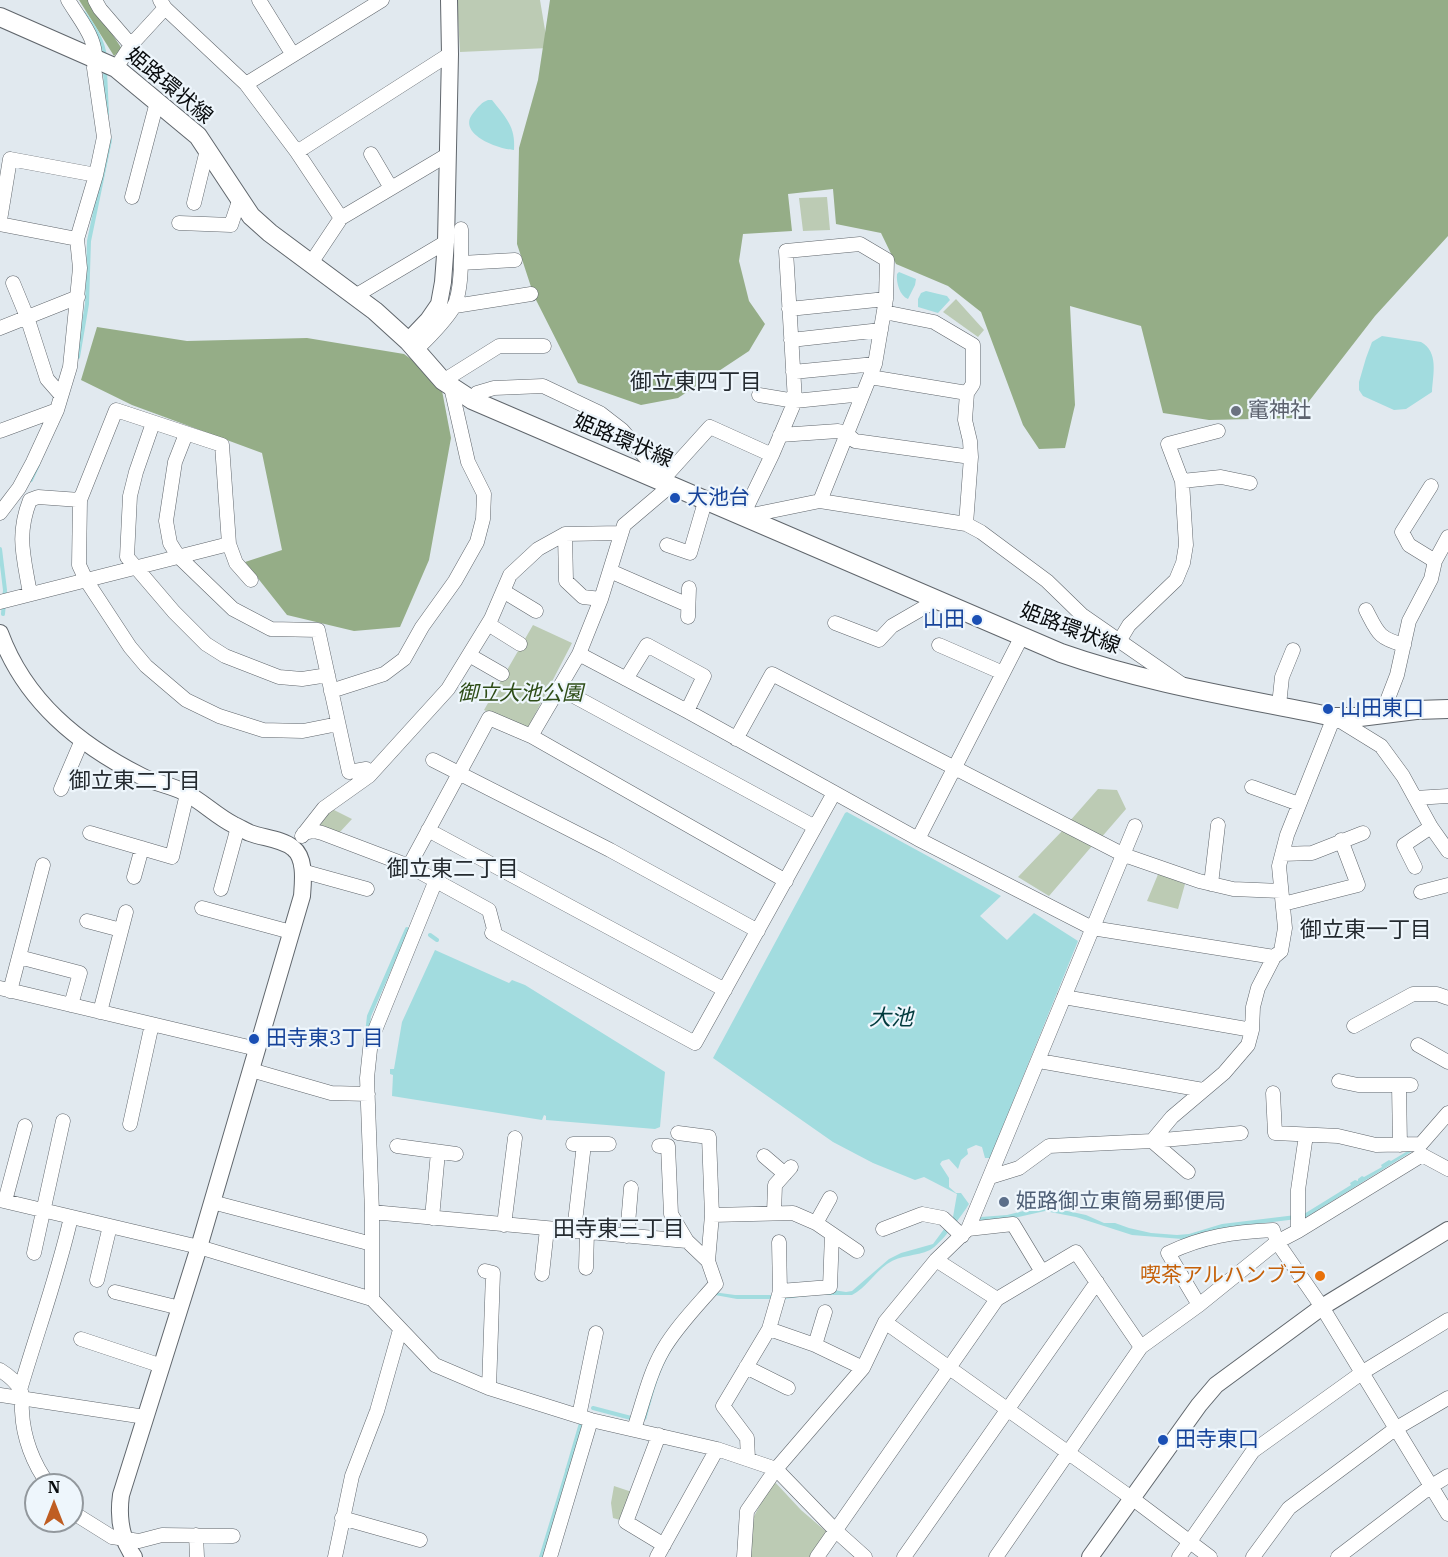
<!DOCTYPE html>
<meta charset="utf-8">
<style>
body{margin:0}
#map{position:relative;width:1448px;height:1557px;overflow:hidden;background:#e1e9ef;font-family:"IBM Plex Serif",serif}
canvas{display:block}
.north{position:absolute;left:24px;top:1473px;width:60px;height:60px;box-sizing:border-box;background:#eef6fc;border:2px solid #92989d;border-radius:50%;rotate:0deg;font-size:16px;font-weight:700;line-height:24px;text-align:center;color:#090c0e}
.north::after{content:'';display:block;margin:auto;width:21px;height:27px;background:#bf5d22;clip-path:polygon(50% 0,100% 100%,50% 72%,0 100%)}
</style>
<div id="map">
<canvas width="1448" height="1557"></canvas>
<div class="north">N</div>
</div>
<script>
const context = document.querySelector('canvas').getContext('2d');
context.lineJoin = 'round';
function fillPath(path, color) { context.fillStyle = color; context.fill(path, 'evenodd'); }
function stroke(path, color, width, dash) { context.strokeStyle = color; context.lineWidth = width; context.lineCap = dash ? 'butt' : 'round'; context.setLineDash(dash || []); context.stroke(path); }
function write(font, color, halo, rows, align = 'center') {
  context.font = font + ' "IBM Plex Serif","Noto Sans JP",serif'; context.lineWidth = 4.5; context.setLineDash([]); context.textBaseline = 'middle'; context.strokeStyle = halo; context.fillStyle = color; for (const [text, x, y, turn = 0] of rows) {
    context.save(); context.translate(x, y); context.rotate((+turn || 0) * Math.PI / 180); context.textAlign = isNaN(turn) ? turn : align; if (halo) context.strokeText(text, 0, 0); context.fillText(text, 0, 0); context.restore();
  }
}
fillPath(new Path2D(`
 M457 0H540L548 48 460 52Z
 M827 197 830 230 803 231 799 198Z
 M956 299 984 330 978 337 943 312Z
 M533 625 572 643 529 726 519 728 484 710Z
 M1098 789 1117 790 1126 809 1100 839 1069 822Z
 M332 809 352 819 339 833 316 823Z
 M1063 830 1092 846 1049 896 1018 877Z
 M1159 872 1185 884 1178 909 1147 901Z
 M773 1480 801 1510 829 1534 812 1557H748L750 1524Z
 M614 1486 632 1492 620 1520 613 1518 611 1503Z`), '#bccbb4');
fillPath(new Path2D(`
 M79 0H90L122 49 114 56Z
 M550 0H1448V236L1375 316 1296 418 1209 420 1163 413 1141 326 1070 306 1075 405 1065 448 1039 449 1023 425 981 312 948 286 896 264 881 233 836 224 833 189 788 194 792 231 743 234 739 261 749 301 765 324 749 351 678 398 641 405 578 383 534 296 517 244 519 148 538 80Z
 M97 327 187 341 307 338 404 354 440 380 451 438 429 560 400 627 354 631 287 615 245 562 282 550 262 453 132 405 81 380Z`), '#95ad87');
fillPath(new Path2D(`
 M488 100H492C505 117 516 126 514 150 497 149 455 133 474 112 478 107 482 102 488 100Z
 M899 272 916 279 915 285 908 299C900 296 896 283 897 274Z
 M926 291 947 296 950 300 938 313 918 307V299L921 293Z
 M1382 336 1421 342C1439 352 1433 374 1432 392L1406 409 1394 410 1363 396 1359 390V382L1366 358 1372 342Z
 M847 812 1001 896 980 916 1007 940 1034 913 1078 941 990 1158H985L982 1147 976 1145 967 1149 968 1154 961 1160 958 1169 949 1159 942 1161 940 1164 949 1178V1187L956 1193H961L969 1204C963 1214 940 1245 930 1250 915 1257 902 1254 887 1264 874 1273 866 1288 852 1295H815L784 1299H737L715 1295C697 1315 680 1334 667 1358 657 1377 652 1399 646 1420L641 1418C657 1371 673 1325 713 1292L735 1295H797L833 1290 846 1292 852 1291 889 1259 901 1253 933 1244 953 1217 957 1194 924 1177 915 1180 873 1163 833 1142 713 1058 845 813Z
 M435 950 509 983 512 980 525 985 665 1072 660 1127 655 1129 546 1120V1116L544 1115 542 1120 392 1096 393 1075 390 1074V1069H394L402 1022Z
 M1411 1149V1152L1305 1218 1232 1227 1198 1237 1182 1239 1132 1235 1076 1217 1045 1211 1005 1220 979 1221 981 1217 1007 1215 1044 1206 1086 1215 1104 1223H1115L1129 1228 1151 1233 1177 1235 1189 1234 1222 1224 1304 1214 1351 1185 1350 1183 1355 1180 1358 1181V1179L1362 1176 1364 1177 1382 1167 1381 1165 1389 1160 1391 1161Z
 M566 1468 569 1469 543 1557H539Z`), '#a2dcdf');
stroke(new Path2D(`
 M84 13C94 27 103 40 105 57
 M105 71 107 114
 M78 357 87 304 89 241 110 140
 M31 480 38 465
 M0 549 5 590 3 614
 M430 935 437 940
 M367 1034 369 1016 407 929
 M593 1408 631 1418
 M567 1471 581 1423`), '#a2dcdf', 4);
const minor = new Path2D(`
 M95 0 100 9 131 45
 M160 0 165 8 246 84 297 152 341 218 311 263
 M259 0 293 55
 M116 68 131 45 165 8
 M246 84 382 0
 M297 152 450 54
 M371 154 391 188
 M132 197 157 102
 M194 203 207 150
 M341 218 447 155
 M0 220 10 159 96 175
 M179 223 231 225 239 201
 M0 224 77 239
 M860 244 887 260 886 299 875 364 820 501 742 517 772 455 795 401 786 251Z
 M461 263 515 260
 M13 283 27 317 47 379 61 395
 M355 296 446 242
 M455 306 531 294
 M789 309 886 299
 M0 328 78 297
 M791 340 881 330
 M416 350C429 337 443 324 453 308 463 292 461 248 461 229
 M793 372 875 364
 M870 377 967 393
 M443 381 499 346H544
 M759 395 795 401 863 394
 M153 423 136 472 130 496 127 557 174 612 206 644 225 656 279 677 302 679 328 675
 M0 431 57 410
 M186 434 175 462 166 521 170 543 178 556 233 609 271 629 318 630 349 772 366 769 369 776
 M780 435 838 431 847 434 855 441 971 457
 M664 478 710 427 772 455
 M1182 481 1221 477 1250 483
 M820 501 966 524 971 457 970 441 965 420 967 393 973 384V345L934 322 884 312
 M0 513 19 488 33 462 57 410 70 367 80 268 77 239 96 175 104 137 94 68C100 41 81 22 68 0
 M966 524 981 532 1047 581 1082 615 1183 685
 M565 534 566 581 583 597 601 599
 M667 545 690 553 705 502
 M1435 561 1448 537
 M610 571 688 605
 M251 580 236 563 229 544 222 445 116 410 80 500 79 565 86 580 130 647 146 666 186 700 219 716 263 730 303 731 338 724
 M503 591 536 611
 M30 594C24 557 16 536 30 500L38 497 80 500
 M0 602 229 544
 M1366 610C1378 633 1378 638 1404 645
 M688 617 689 588
 M835 623 879 640 892 626 937 600
 M488 624 520 644
 M1120 640 1129 625 1176 580 1183 563 1186 545 1182 481 1168 444 1218 431
 M939 645 1003 673
 M579 654 687 711 918 839 1092 928 1274 957
 M469 655 502 674
 M626 679 647 645 704 676 687 711
 M559 688 815 827
 M331 691 384 674 404 659 422 627 455 581 477 542 483 519 484 494 468 462 451 387
 M1279 705 1282 677 1293 650
 M1382 714 1397 675 1409 621 1431 579 1435 561 1409 545 1402 532 1431 486
 M531 736 786 881
 M736 739 772 674 1124 855 1199 881 1233 889 1281 891
 M433 760 610 850 758 931
 M1252 787 1299 804
 M61 789 82 740
 M1415 798 1448 796
 M428 830 725 990
 M90 833 172 857 187 794
 M304 833 314 831 322 833 409 866 489 910 494 929 492 933 695 1043 834 793
 M302 836 324 808 369 776 448 689 491 619 510 575 538 549 565 534 621 533
 M918 839 1022 636
 M1282 854 1312 853 1363 833
 M409 866 489 718 531 736 579 654 601 599 624 525 670 486 622 430 600 413 543 386 494 388 477 393 472 400
 M1415 867 1404 845 1431 827
 M302 871 367 889
 M134 877 142 848
 M1211 884 1218 825
 M221 889 238 827
 M1421 892 1448 885
 M1283 904 1358 885 1341 840
 M202 908 291 932
 M87 921 121 930
 M19 957 80 973 71 1005
 M0 988 257 1049
 M10 991 43 865
 M1064 997 1252 1030
 M100 1012 126 912
 M1354 1026 1413 994H1437L1448 998
 M1418 1045 1448 1062
 M1039 1061 1203 1090
 M251 1070 331 1093 368 1094
 M1339 1081 1358 1085H1411
 M1399 1085 1400 1145
 M1273 1093 1275 1133 1338 1136 1376 1145 1421 1144 1448 1113
 M130 1124 152 1024
 M678 1133 709 1137 712 1215 708 1261
 M573 1144H609
 M397 1146 456 1154
 M659 1146H668L671 1214 687 1241
 M764 1156 785 1174
 M1188 1172 1152 1141 1241 1133
 M990 1177 1019 1168 1049 1146 1152 1141 1172 1117 1224 1073 1248 1045 1252 1030 1253 1007 1258 988 1274 957 1281 951 1285 928 1279 866 1287 835 1334 717 1381 746 1403 776 1431 827 1448 851
 M0 1200 199 1247 372 1299 435 1365 489 1388 591 1420 717 1449 776 1469 836 1531 865 1557
 M5 1201 25 1126
 M212 1202 372 1244
 M372 1212 687 1241 708 1261 716 1284C698 1305 677 1326 663 1350 649 1374 643 1403 634 1429
 M774 1213 775 1185 791 1167
 M712 1215 793 1213 816 1223 857 1251
 M432 1218 438 1152
 M816 1223 830 1198
 M504 1225 515 1138
 M883 1229 922 1214 943 1218 962 1236
 M968 1229 1013 1224 1042 1272
 M574 1231 584 1144
 M1298 1231V1190L1306 1135
 M627 1236 631 1188
 M34 1253 63 1121
 M936 1260 997 1299
 M586 1268 587 1232
 M485 1271 493 1273 489 1388
 M542 1274 547 1229
 M97 1280 110 1226
 M780 1291 830 1287 832 1234
 M115 1292 180 1308
 M372 1299V1212L367 1078 371 1040 436 880
 M1199 1305 1168 1253C1204 1236 1234 1232 1273 1230L1277 1242 1322 1307 1448 1514
 M885 1322 1133 1499 1210 1557
 M769 1329 815 1345 863 1368
 M81 1339 162 1366
 M815 1345 825 1312
 M746 1367 788 1388
 M0 1370C8 1375 15 1380 20 1389 24 1397 21 1403 22 1411 23 1437 33 1464 49 1485
 M20 1390C37 1332 58 1275 71 1217
 M0 1395 145 1417
 M579 1416 596 1333
 M659 1435 626 1522 664 1545
 M748 1459 747 1438 723 1406 769 1329 780 1291 779 1242
 M72 1512 112 1537 139 1541 162 1535 233 1536
 M342 1518 420 1540
 M196 1535 197 1557
 M335 1557 352 1476 377 1411 400 1330
 M550 1557 591 1420
 M657 1557 717 1449
 M744 1557 747 1511 776 1469 863 1368 885 1322 936 1260 968 1229 1135 826
 M817 1557 997 1299 1076 1252 1141 1347
 M904 1557 1097 1282
 M996 1557 1141 1347 1199 1305 1277 1242 1298 1231 1422 1155 1448 1169
 M1179 1557 1253 1451 1363 1372 1448 1320
 M1253 1557 1289 1508 1395 1429 1448 1398
 M1338 1557 1430 1487 1448 1476`);
const tertiary = new Path2D(`
 M408 341 428 320 439 304 443 282 446 242 450 54 449 0
 M0 633C25 701 78 744 141 776 155 783 170 785 184 792 202 801 216 816 234 825 239 827 245 831 250 833 263 838 282 839 293 848 306 858 303 882 302 896L199 1247 121 1495C118 1517 121 1539 134 1557
 M1090 1557 1199 1405 1216 1385 1322 1307 1448 1230`);
const secondary = new Path2D(`
 M0 17 116 68 198 136 251 216 270 233 375 311 408 341 443 381 472 400 1061 653C1149 684 1242 698 1334 717H1360L1416 710 1448 709`);
stroke(minor, '#60666c', 15);
stroke(tertiary, '#60666c', 18);
stroke(secondary, '#60666c', 20);
stroke(minor, '#fff', 14);
stroke(tertiary, '#fff', 16);
stroke(secondary, '#fff', 18);
for (const [x, y, r, color] of [
 [1236,411,6,"#6b7280"],
 [675,498,6,"#1a4fb4"],
 [977,620,6,"#1a4fb4"],
 [1328,709,6,"#1a4fb4"],
 [254,1039,6,"#1a4fb4"],
 [1004,1202,6,"#5c6f8a"],
 [1320,1276,6,"#e8710a"],
 [1163,1440,6,"#1a4fb4"]
]) { const dot = new Path2D(); dot.arc(x, y, r, 0, 2 * Math.PI); context.fillStyle = color; context.fill(dot); stroke(dot, '#eef6fc', 2); }
write('21px', '#090c0e', '#eef6fc', [
 ["姫路環状線",169,86,40],
 ["姫路環状線",623,441,23],
 ["姫路環状線",1070,629,21]
]);
write('21px', '#5b616d', '#eef6fc', [
 ["竃神社",1248,411]
], 'left');
write('21px', '#164399', '#eef6fc', [
 ["大池台",687,498],
 ["山田",965,620,"right"],
 ["山田東口",1340,709],
 ["田寺東3丁目",266,1039],
 ["田寺東口",1175,1440]
], 'left');
write('italic 21px', '#2e4d17', '#eef6fc', [
 ["御立大池公園",520,694]
]);
write('21px', '#4e5e75', '#eef6fc', [
 ["姫路御立東簡易郵便局",1016,1202]
], 'left');
write('21px', '#c56008', '#eef6fc', [
 ["喫茶アルハンブラ",1308,1276]
], 'right');
write('22px', '#252b30', '#eef6fc', [
 ["御立東四丁目",696,383],
 ["御立東二丁目",135,782],
 ["御立東二丁目",453,870],
 ["御立東一丁目",1366,931],
 ["田寺東三丁目",619,1230]
]);
write('italic 22px', '#013a3d', '#eef6fc', [
 ["大池",891,1019]
]);
</script>
